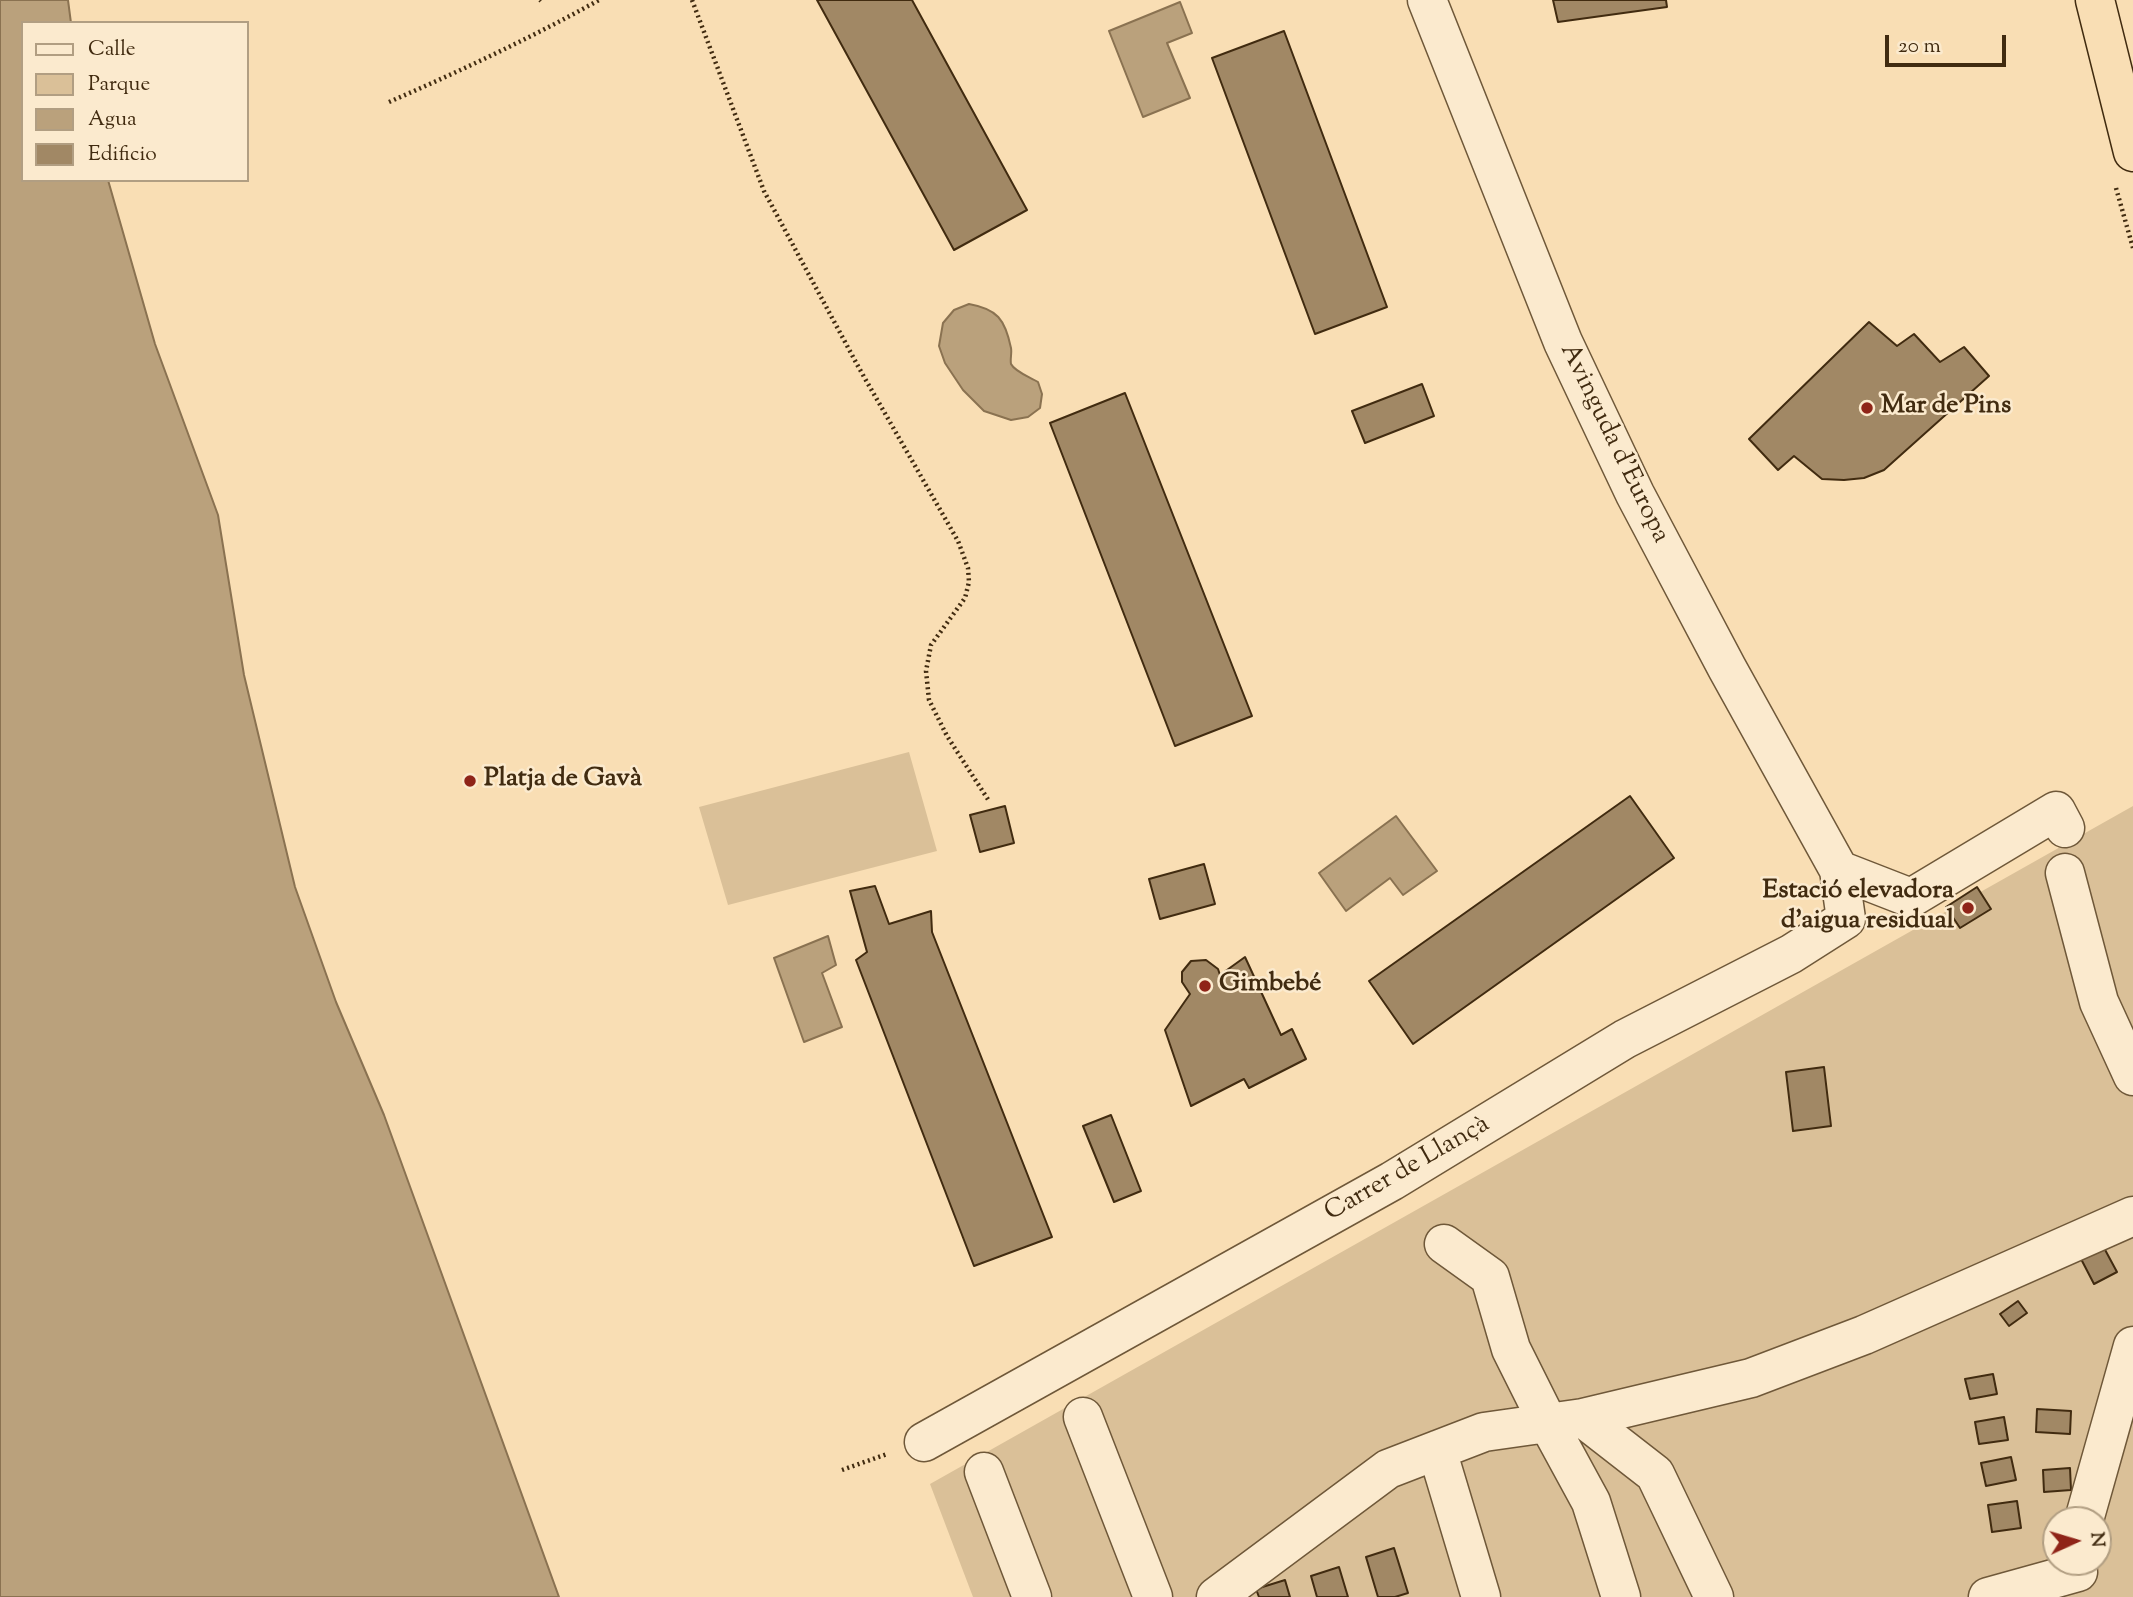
<!DOCTYPE html>
<meta charset="utf-8">
<style>
body{margin:0}
#map{position:relative;width:2133px;height:1597px;overflow:hidden;background:#f9deb4;font-family:"Sorts Mill Goudy",serif}
canvas{display:block}
.legend{position:absolute;left:21px;top:21px;width:228px;height:161px;box-sizing:border-box;background:#fbeace;border:2px solid #b19e82;margin:0;padding:9px 12px;list-style:none;font-size:21px;color:#412b10}
.legend li{display:flex;align-items:center;gap:14px;height:35px}
.legend b{width:35px;border:2px solid #b19e82}
.north{position:absolute;left:2042px;top:1506px;width:70px;height:70px;box-sizing:border-box;background:#fbeace;border:2px solid #b19e82;border-radius:50%;rotate:86deg;font-size:19px;font-weight:700;line-height:28px;text-align:center;color:#412b10}
.north::after{content:'';display:block;margin:auto;width:24px;height:32px;background:#8f2418;clip-path:polygon(50% 0,100% 100%,50% 72%,0 100%)}
.scale{position:absolute;left:1885px;top:35px;width:121px;height:32px;box-sizing:border-box;border:4px solid #412b10;border-top:0;padding-left:9px;font-size:21px;line-height:24px;white-space:nowrap;color:#412b10;-webkit-text-stroke:5px #fbeace;paint-order:stroke}
</style>
<div id="map">
<canvas width="2133" height="1597"></canvas>
<ul class="legend">
<li><b style="height:9px;background:#fbeace"></b>Calle</li>
<li><b style="height:19px;background:#dac098"></b>Parque</li>
<li><b style="height:19px;background:#baa17c"></b>Agua</li>
<li><b style="height:19px;background:#a18865"></b>Edificio</li>
</ul>
<div class="north">N</div>
<div class="scale">20 m</div>
</div>
<script>
const context = document.querySelector('canvas').getContext('2d');
context.lineJoin = 'round';
function fillPath(path, color) { context.fillStyle = color; context.fill(path, 'evenodd'); }
function stroke(path, color, width, dash) { context.strokeStyle = color; context.lineWidth = width; context.lineCap = dash ? 'butt' : 'round'; context.setLineDash(dash || []); context.stroke(path); }
function write(font, color, halo, rows, align = 'center') {
  context.font = font + ' "Sorts Mill Goudy",serif'; context.lineWidth = 5; context.setLineDash([]); context.textBaseline = 'middle'; context.strokeStyle = halo; context.fillStyle = color; for (const [text, x, y, turn = 0] of rows) {
    context.save(); context.translate(x, y); context.rotate((+turn || 0) * Math.PI / 180); context.textAlign = isNaN(turn) ? turn : align; if (halo) context.strokeText(text, 0, 0); context.fillText(text, 0, 0); context.restore();
  }
}
fillPath(new Path2D(`
 M909 752 937 851 728 905 699 807Z
 M2133 806V1597H973L930 1484ZM2056 1520H2098V1562H2056Z`), '#dac098');
const water = new Path2D(`
 M0 0H68L71 23H23V180H108L155 344 218 515 244 675 295 887 336 1002 384 1115 559 1597H0Z
 M1180 2 1192 33 1167 43 1190 98 1143 117 1109 31Z
 M969 304C997 309 1005 319 1011 348 1012 353 1010 359 1011 364 1015 372 1030 377 1038 382L1042 394 1040 408 1028 417 1011 420 984 411 963 390 945 363 939 346 943 323 954 310Z
 M1396 816 1437 871 1403 895 1390 878 1346 911 1319 873Z
 M828 936 836 965 822 973 842 1027 804 1042 774 958Z`);
fillPath(water, '#baa17c');
stroke(water, '#8a7251', 2);
const building = new Path2D(`
 M817 0H912L1027 210 954 250Z
 M1553 0H1666L1667 7 1558 22Z
 M1284 31 1387 307 1315 334 1212 58Z
 M1869 322 1897 346 1914 334 1940 362 1964 347 1989 376 1884 470 1864 478 1844 480 1822 479 1794 456 1778 470 1749 439Z
 M1422 384 1434 416 1365 443 1352 411Z
 M1125 393 1252 716 1175 746 1050 423Z
 M1630 796 1674 858 1413 1044 1369 981Z
 M1005 806 1014 843 980 852 970 815Z
 M1204 864 1215 904 1160 919 1149 879Z
 M875 886 889 924 931 911 932 932 1052 1237 974 1266 856 960 867 952 850 891Z
 M1977 887 1991 909 1960 928 1946 907Z
 M1245 957 1281 1035 1292 1029 1306 1059 1249 1088 1244 1079 1191 1106 1165 1030 1190 994 1182 982V972L1191 961 1206 960 1218 969 1220 975Z
 M1824 1067 1831 1126 1793 1131 1786 1072Z
 M1111 1115 1141 1191 1114 1202 1083 1126Z
 M2103 1246 2117 1272 2094 1284 2080 1257Z
 M2018 1301 2027 1313 2009 1326 2000 1314Z
 M1993 1374 1997 1394 1970 1399 1965 1379Z
 M2037 1409 2071 1411 2070 1434 2036 1432Z
 M2004 1417 2008 1440 1979 1444 1975 1422Z
 M2011 1457 2016 1480 1986 1486 1981 1463Z
 M2070 1468 2071 1490 2044 1492 2043 1470Z
 M2017 1501 2021 1528 1992 1532 1988 1505Z
 M1394 1548 1408 1593 1395 1597H1378L1366 1557Z
 M1339 1567 1348 1597H1317L1311 1576Z
 M1285 1580 1290 1597H1259L1256 1589Z`);
fillPath(building, '#a18865');
stroke(building, '#412b10', 2);
const minor = new Path2D(`
 M1839 870 1911 898 2056 811 2065 828
 M2065 873 2099 1002 2133 1076
 M1444 1244 1490 1277 1511 1349 1548 1423 1591 1502 1621 1597
 M1083 1417 1153 1597
 M1583 1418 1751 1378 1864 1335 2133 1216
 M924 1442 1392 1181 1625 1039 1791 954 1846 919 1839 870 1727 668 1635 494 1563 342 1427 0
 M1437 1450 1481 1597
 M984 1472 1032 1597
 M2084 1520 2133 1346
 M1216 1597 1388 1469 1484 1432 1583 1418 1655 1474 1714 1597
 M1988 1597 2078 1572`);
const highway = new Path2D(`
 M2095 0 2133 152`);
stroke(minor, '#6f5839', 41);
stroke(highway, '#412b10', 41);
stroke(new Path2D(`
 M540 0 541 1
 M692 0 764 191 859 368 958 541 968 568 969 582 965 598 931 645 926 671 929 700 947 736 989 801
 M389 102C460 71 531 38 599 0
 M2116 188 2133 248
 M842 1470 887 1454`), '#412b10', 4.5, [2, 3.5]);
stroke(minor, '#fbeace', 38);
stroke(highway, '#f9deb4', 38);
for (const [x, y, r, color] of [
 [1867,408,7,"#8f2418"],
 [470,781,7,"#8f2418"],
 [1968,908,7,"#8f2418"],
 [1205,986,7,"#8f2418"]
]) { const dot = new Path2D(); dot.arc(x, y, r, 0, 2 * Math.PI); context.fillStyle = color; context.fill(dot); stroke(dot, '#fbeace', 2.5); }
write('bold 26px', '#412b10', '#fbeace', [
 ["Mar de Pins",1881,408],
 ["Platja de Gavà",484,781],
 ["Estació elevadora",1954,893,"right"],
 ["d'aigua residual",1954,923,"right"],
 ["Gimbebé",1219,986]
], 'left');
write('26px', '#412b10', '#fbeace', [
 ["Avinguda d'Europa",1613,444,64],
 ["Carrer de Llançà",1408,1170,-30]
]);
</script>
